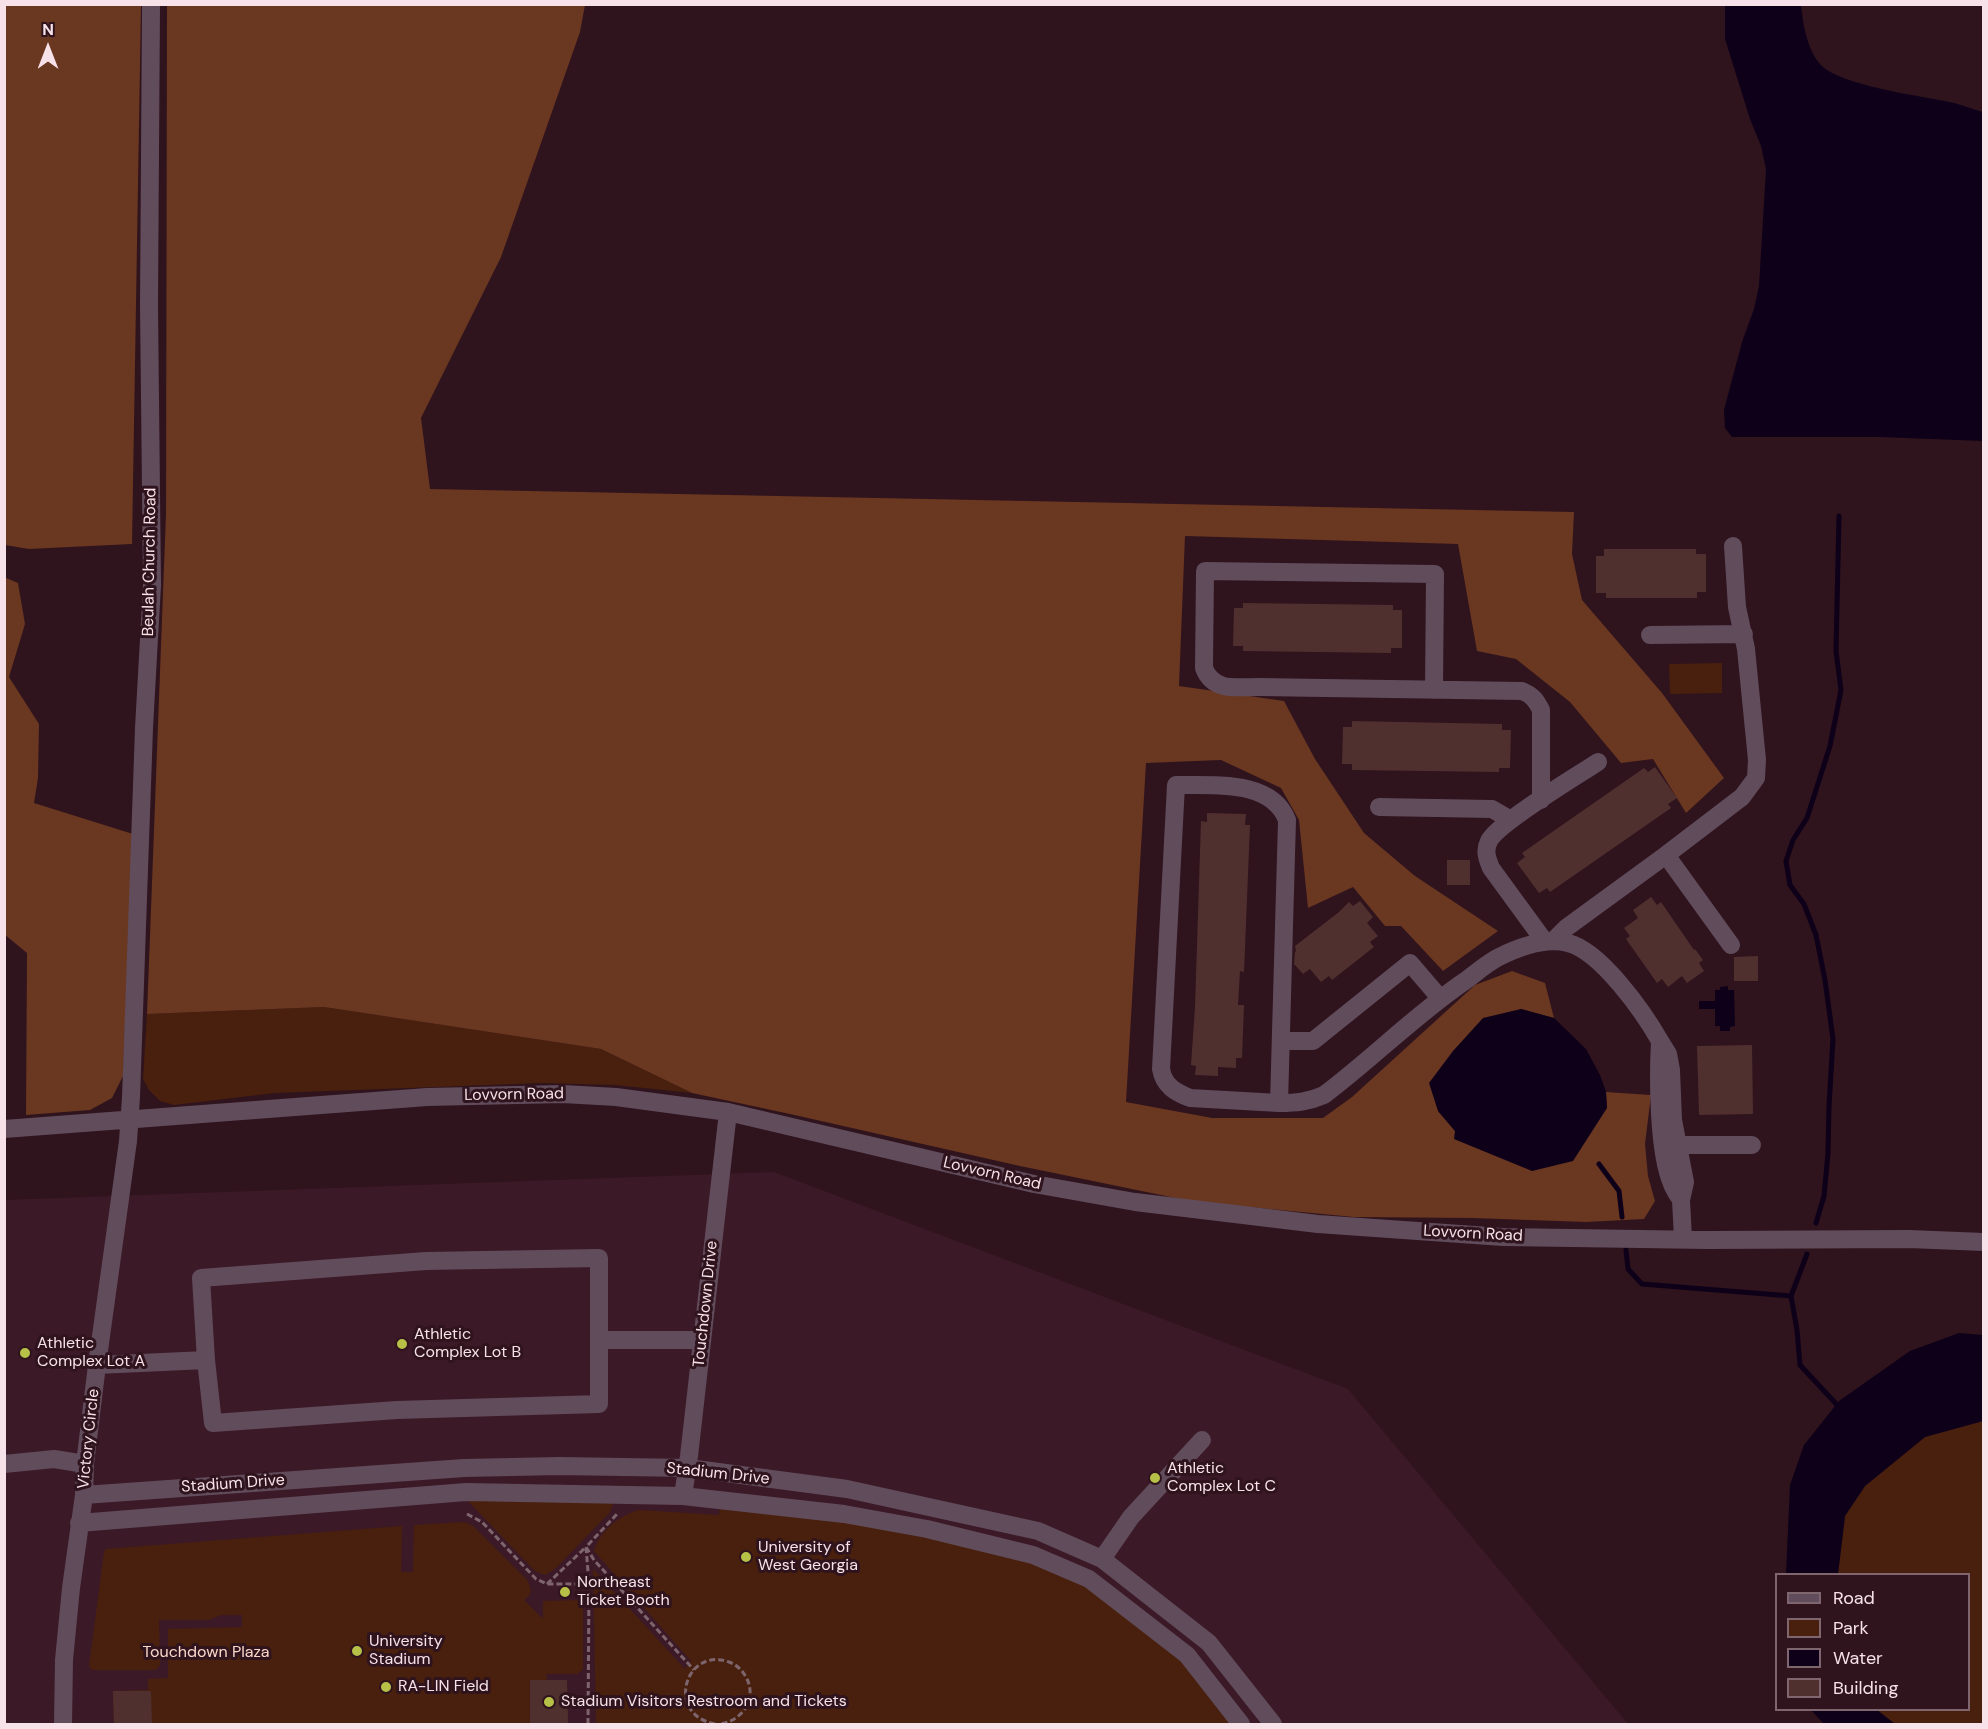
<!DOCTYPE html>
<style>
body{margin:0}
#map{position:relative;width:1988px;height:1729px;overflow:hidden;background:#2f131d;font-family:"DM Sans",sans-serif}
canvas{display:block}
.frame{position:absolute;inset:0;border:6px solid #f6e2e8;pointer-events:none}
.legend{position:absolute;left:1775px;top:1573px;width:195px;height:138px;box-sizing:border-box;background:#2f131d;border:2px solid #7f666e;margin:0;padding:8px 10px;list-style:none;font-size:18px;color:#f6e2e8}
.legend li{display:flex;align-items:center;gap:12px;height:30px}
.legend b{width:30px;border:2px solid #7f666e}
.north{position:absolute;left:18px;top:18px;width:60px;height:60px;-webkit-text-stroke:4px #2f131d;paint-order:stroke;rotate:0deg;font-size:16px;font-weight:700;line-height:24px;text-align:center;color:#f6e2e8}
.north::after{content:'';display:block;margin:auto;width:21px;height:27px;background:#f6e2e8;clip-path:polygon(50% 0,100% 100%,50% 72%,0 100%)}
</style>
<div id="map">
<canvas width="1988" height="1729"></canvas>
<div class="frame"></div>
<ul class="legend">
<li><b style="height:8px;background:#614c5c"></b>Road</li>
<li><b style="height:16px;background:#48200d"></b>Park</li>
<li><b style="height:16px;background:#0e0019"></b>Water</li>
<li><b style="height:16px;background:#50302f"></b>Building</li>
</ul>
<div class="north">N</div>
</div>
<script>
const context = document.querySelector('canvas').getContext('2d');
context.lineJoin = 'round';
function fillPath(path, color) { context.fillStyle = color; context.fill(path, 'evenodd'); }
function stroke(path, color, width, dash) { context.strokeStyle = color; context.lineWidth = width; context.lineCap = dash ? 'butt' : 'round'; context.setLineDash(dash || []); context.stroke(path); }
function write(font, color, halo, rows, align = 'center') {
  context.font = font + ' "DM Sans",sans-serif'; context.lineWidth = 6; context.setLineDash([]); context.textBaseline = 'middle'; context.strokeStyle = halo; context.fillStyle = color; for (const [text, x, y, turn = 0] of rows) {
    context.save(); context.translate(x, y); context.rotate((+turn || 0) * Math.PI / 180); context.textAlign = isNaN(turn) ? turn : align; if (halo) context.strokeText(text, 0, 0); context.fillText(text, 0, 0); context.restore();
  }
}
fillPath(new Path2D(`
 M774 1172 1348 1389 1628 1724H5L4 1200Z`), '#3c1926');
fillPath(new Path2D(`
 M1722 663V693L1670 694 1669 664Z
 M324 1007 601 1049 692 1093 615 1085 542 1083 275 1093 174 1105 160 1101 149 1090 143 1079 147 1014Z
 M1983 1421V1724H1895L1877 1710H1968V1574H1838L1845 1516 1865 1486 1925 1437Z
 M467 1500 613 1503 610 1512 555 1569 545 1575 535 1571Z
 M720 1504 787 1510 1007 1552 1089 1587 1158 1636 1240 1724H596L593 1569 685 1669 691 1661 594 1551C599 1532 620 1515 639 1510L719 1515Z
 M464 1522 473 1526 528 1581 531 1591 529 1596 524 1600 543 1619V1601L583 1600V1669L577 1674H546L547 1680H567L568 1724H114L113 1691 148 1690V1679L168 1678V1629L242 1627V1615H221L209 1620H159L160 1665 156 1670H92L89 1666 104 1552 106 1549 402 1526 401 1572H413L414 1525Z`), '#48200d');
fillPath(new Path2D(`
 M4 5H141L132 544 29 549 5 545Z
 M167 5H585L580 32 501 257 421 418 430 489 1574 512 1572 554 1582 600 1662 693 1724 778 1686 813 1653 759 1621 763 1570 702 1516 659 1477 651 1458 544 1185 536 1179 686 1284 701 1315 759 1364 833 1415 876 1498 931 1443 971 1401 926H1385L1353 887 1308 908 1299 820 1281 788 1221 760 1146 763 1126 1102 1212 1118H1323L1352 1097 1475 985 1512 971 1545 983 1554 1018 1521 1009 1438 1111 1455 1131 1607 1108 1606 1092 1651 1095 1645 1144 1648 1176 1655 1201 1644 1219 1586 1222 1472 1218 1354 1217 1195 1202 1020 1166 790 1114 692 1093 601 1049 324 1007 147 1014 166 514Z
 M4 577 18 583 25 624 9 677 39 724 38 778 34 803 133 834 123 1076 112 1098 90 1110 26 1115 27 953 4 934Z`), '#6a3720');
fillPath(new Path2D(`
 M1725 5H1801C1803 24 1807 50 1821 65 1838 84 1913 95 1939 100 1954 102 1969 108 1983 112V441L1881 437H1732L1725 428 1724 410 1742 342 1754 309 1759 286 1766 169 1761 146 1750 119 1725 39Z
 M1728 986V990H1734L1735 1026 1730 1027V1031H1720V1026H1715V1009H1699V1001H1715V990H1720V987Z
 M1521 1009 1554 1018 1586 1049 1600 1075 1606 1092 1607 1108 1573 1161 1532 1171 1454 1139 1455 1131 1438 1111 1429 1083 1453 1051 1483 1018Z
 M1959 1333 1983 1335V1421L1925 1437 1865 1486 1845 1516 1838 1574H1786L1790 1485 1804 1445 1839 1401 1910 1351Z
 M1811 1710H1877L1895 1724H1824Z`), '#0e0019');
stroke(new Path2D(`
 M1599 1164 1619 1191 1622 1217
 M1816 1223 1824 1196 1828 1153 1829 1106 1833 1039 1825 980 1816 935 1804 904 1790 885 1786 861 1793 840 1807 818 1830 746 1841 690 1836 651 1839 516
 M1626 1250 1628 1269 1642 1284 1791 1296
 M1807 1254 1791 1296 1797 1330 1800 1365 1840 1408`), '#0e0019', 5);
fillPath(new Path2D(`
 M1604 549H1696V554H1706V592H1697V598H1606V593H1596V556H1604Z
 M1243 603 1393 605V610H1402V648H1391V653L1243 651V646H1233L1234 608H1243Z
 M1352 721 1502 724V730H1511L1510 768H1499V772L1352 770V764H1342L1343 727H1352Z
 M1655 767 1677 798 1668 804 1671 808 1550 892 1547 888 1539 893 1517 863 1525 857 1522 853 1644 768 1648 772Z
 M1207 813 1246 814 1245 825H1250L1244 972 1240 971 1238 1005H1244L1242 1058H1236V1068L1218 1067V1076L1195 1075 1196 1066 1191 1065 1195 1007 1201 821 1207 822Z
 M1447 860H1470V885H1447Z
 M1651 897 1657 905 1661 902 1694 950 1695 949 1703 960 1699 963 1704 971 1687 983 1682 976 1668 987 1662 979 1657 983 1626 939 1630 936 1624 928 1638 918 1633 910Z
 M1360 901 1373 917 1367 923 1378 936 1370 942 1374 947 1332 980 1329 976 1321 982 1310 969 1303 974 1294 964 1295 952 1296 951 1295 946 1339 912 1349 902 1353 906Z
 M1758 956V981H1734V957Z
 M1752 1045 1753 1114 1699 1115 1697 1046Z
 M530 1680H567L568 1725H530Z
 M113 1691H151L152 1725H114Z`), '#50302f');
stroke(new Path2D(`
 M467 1514 482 1522 536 1579 547 1584H588
 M547 1584 586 1547 594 1560 694 1670
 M588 1724 589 1584 586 1547 617 1514
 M715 1724C664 1714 686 1646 729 1662 737 1665 742 1670 746 1677 758 1699 742 1721 720 1724`), '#7e656d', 3, [6, 3]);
stroke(new Path2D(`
 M1650 635 1744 634
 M1434 690 1435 574 1205 571 1204 668C1213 692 1237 687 1259 687L1522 691C1532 695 1536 700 1541 710V800
 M1379 807 1492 809 1511 820
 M1666 855 1742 797 1756 778 1757 760 1746 649 1737 607 1733 546
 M1553 941 1566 928 1666 855 1731 945
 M1545 942 1491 868C1487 858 1484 851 1489 841 1498 823 1577 776 1598 762
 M1282 1041H1313L1410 963 1440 998
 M1279 1103 1287 820C1271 779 1213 786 1176 785L1161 1069C1164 1086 1175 1092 1190 1098L1279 1103C1296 1103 1308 1102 1324 1095 1372 1059 1415 1015 1465 981 1476 973 1487 963 1499 957 1519 947 1545 937 1568 943 1601 951 1644 1013 1660 1041
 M4 1129 427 1097 563 1094 616 1097 728 1112 1034 1184 1135 1202 1318 1224 1503 1237 1708 1240 1909 1239 1984 1242
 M1667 1145H1752
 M1681 1200C1678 1195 1674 1190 1672 1184 1658 1152 1658 1077 1660 1041L1668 1054 1671 1070 1673 1120 1685 1182 1681 1200 1683 1239
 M599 1340H701
 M97 1365 206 1360 201 1278 426 1261 599 1258V1404L397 1410 213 1423 206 1360
 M4 1464 54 1459 85 1464
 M84 1495 464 1468 559 1466 688 1468 847 1489 1038 1531 1102 1559 1209 1643 1273 1724
 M683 1496 689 1456 728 1112
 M79 1523 466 1492 683 1496 844 1514 927 1529 1033 1555 1089 1579 1187 1655 1241 1724
 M1102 1559 1131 1517 1202 1440
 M63 1724 64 1660 71 1588 84 1495 85 1464 97 1365 128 1141 131 1097 144 728 152 585 149 305 151 4`), '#614c5c', 18);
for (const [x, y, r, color] of [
 [402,1344,6,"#b8c147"],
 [25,1353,6,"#b8c147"],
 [1155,1478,6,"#b8c147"],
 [746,1557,6,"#b8c147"],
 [565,1592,6,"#b8c147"],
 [357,1651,6,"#b8c147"],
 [386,1687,6,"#b8c147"],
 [549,1702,6,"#b8c147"]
]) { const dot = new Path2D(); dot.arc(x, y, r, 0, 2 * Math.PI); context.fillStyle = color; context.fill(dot); stroke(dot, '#2f131d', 2); }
write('16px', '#f6e2e8', '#2f131d', [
 ["Beulah Church Road",150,562,-89],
 ["Lovvorn Road",514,1095,-1],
 ["Lovvorn Road",992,1174,13],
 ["Lovvorn Road",1473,1234,3],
 ["Touchdown Drive",706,1304,-84],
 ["Victory Circle",89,1439,-84],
 ["Stadium Drive",718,1474,6],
 ["Stadium Drive",233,1484,-4]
]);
write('16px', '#f6e2e8', '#2f131d', [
 ["Athletic",414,1335],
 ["Complex Lot B",414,1353],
 ["Athletic",37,1344],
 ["Complex Lot A",37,1362],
 ["Athletic",1167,1469],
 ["Complex Lot C",1167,1487],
 ["University of",758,1548],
 ["West Georgia",758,1566],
 ["Northeast",577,1583],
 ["Ticket Booth",577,1601],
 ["University",369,1642],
 ["Stadium",369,1660],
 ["RA-LIN Field",398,1687],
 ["Stadium Visitors Restroom and Tickets",561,1702]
], 'left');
write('16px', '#fbd8c9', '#2f131d', [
 ["Touchdown Plaza",206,1653]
]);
</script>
